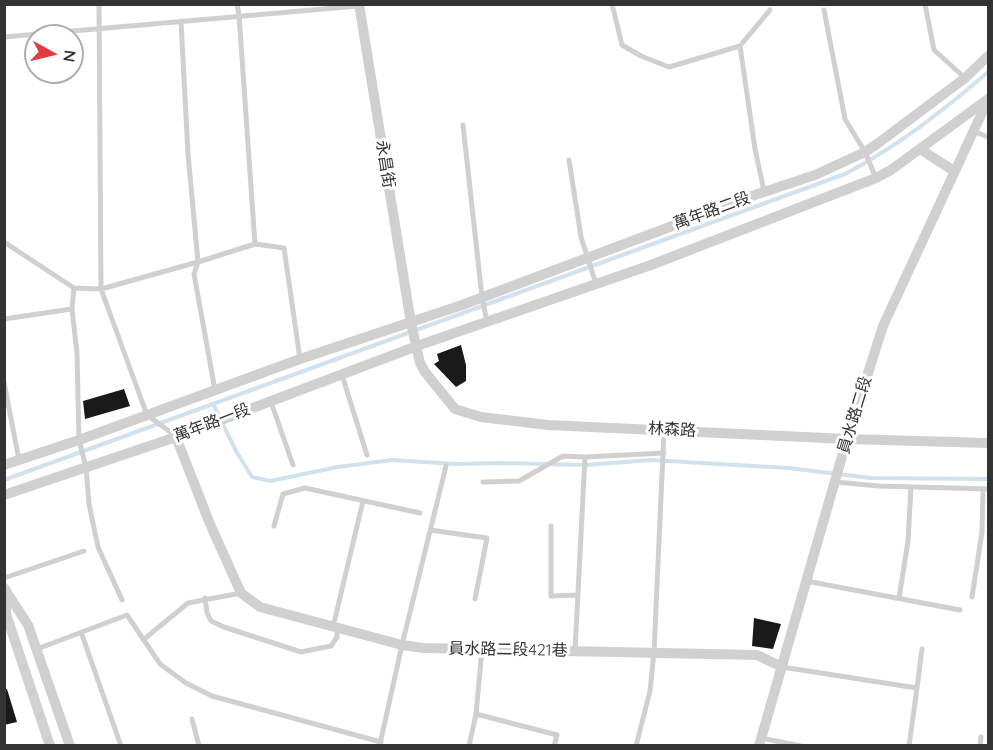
<!DOCTYPE html>
<meta charset="utf-8">
<style>
body{margin:0}
#map{position:relative;width:993px;height:750px;overflow:hidden;background:#fff;font-family:Quicksand,sans-serif}
canvas{display:block}
.frame{position:absolute;inset:0;border:6px solid #333;pointer-events:none}
.north{position:absolute;left:24px;top:24px;width:60px;height:60px;box-sizing:border-box;background:#fff;border:2px solid #adadad;border-radius:50%;rotate:98deg;font-size:16px;font-weight:700;line-height:24px;text-align:center;color:#333}
.north::after{content:'';display:block;margin:auto;width:21px;height:27px;background:#e63946;clip-path:polygon(50% 0,100% 100%,50% 72%,0 100%)}
</style>
<div id="map">
<canvas width="993" height="750"></canvas>
<div class="frame"></div>
<div class="north">N</div>
</div>
<script>
const context = document.querySelector('canvas').getContext('2d');
context.lineJoin = 'round';
function stroke(path, color, width, dash) { context.strokeStyle = color; context.lineWidth = width; context.lineCap = dash ? 'butt' : 'round'; context.setLineDash(dash || []); context.stroke(path); }
function fillPath(path, color) { context.fillStyle = color; context.fill(path, 'evenodd'); }
function write(font, color, halo, rows, align = 'center') {
  context.font = font + ' Quicksand,"Noto Sans TC",sans-serif'; context.lineWidth = 6; context.setLineDash([]); context.textBaseline = 'middle'; context.strokeStyle = halo; context.fillStyle = color; for (const [text, x, y, turn = 0] of rows) {
    context.save(); context.translate(x, y); context.rotate((+turn || 0) * Math.PI / 180); context.textAlign = isNaN(turn) ? turn : align; if (halo) context.strokeText(text, 0, 0); context.fillText(text, 0, 0); context.restore();
  }
}
stroke(new Path2D(`
 M213 404 236 451 252 477 270 481 338 467 392 460 455 464 502 463 586 465 651 460 788 468 871 478 988 479
 M4 480 845 174C898 146 943 111 988 72`), '#cfe2ee', 4);
fillPath(new Path2D(`
 M461 345 466 365V381L456 387 434 364 439 361 437 354Z
 M124 389 130 406 85 419 83 401Z
 M754 618 781 624 773 649 752 646Z
 M4 689H7L17 722 4 725Z`), '#1a1a1a');
stroke(new Path2D(`
 M99 4 101 289 147 415 176 436
 M237 4 239 15 255 244
 M612 4 622 45 641 56 669 67 740 46
 M925 4 934 50 965 78
 M824 10 845 119 865 152 876 178
 M181 21 188 154 198 262 194 274 215 390
 M4 37 358 6
 M463 125 482 297 487 322
 M973 131 988 137
 M569 160 581 237 596 284
 M764 191 755 149 740 46 770 10
 M4 242 74 288 101 289 198 262 255 244 284 248 300 359
 M74 288 72 309 77 353 79 440 86 467 89 504 98 547 122 600
 M4 319 72 309
 M342 375 367 455
 M4 382 19 460
 M271 402 293 465
 M483 482 519 481 563 456 585 457 664 453
 M835 482 879 486 988 489
 M274 526 283 494 305 488 420 513
 M551 526V596L578 595
 M430 530 487 538 475 599
 M4 578 84 551
 M806 581 960 610
 M972 597 982 532 983 489
 M205 598 207 613 211 621 224 627 301 652 331 646 337 637V632L333 627 363 501
 M899 598 908 541 911 487
 M81 632 121 746
 M143 640 188 603 241 593
 M37 649 127 615 160 664 186 683 212 696 381 742
 M575 651 585 457
 M782 667 917 688 922 649
 M476 714 557 735 554 746
 M192 719 199 746
 M761 738 801 746
 M380 744 402 645 446 466
 M469 746 476 714 482 649
 M636 746 650 691 654 652 664 431
 M909 746 917 688
 M980 746 981 737`), '#d0d0d0', 5);
stroke(new Path2D(`
 M359 4 411 323 420 363 425 372 455 409 481 417 548 425 847 439 988 443
 M920 149 954 171
 M176 437 210 524 241 593 260 607 402 645 423 648 757 655 782 667
 M4 465 79 440 300 359 462 305 752 196 815 175 865 152 877 144 965 78 988 56
 M4 495 176 437 417 346 651 265 876 178 891 170 988 99
 M4 588 28 625 70 746
 M6 590V614L50 746
 M759 746 847 439 883 326 987 102`), '#d0d0d0', 10);
write('16px', '#333', '#fff', [
 ["永昌街",385,164,81],
 ["萬年路二段",712,211,-20],
 ["員水路二段",855,415,-73],
 ["萬年路一段",212,423,-21],
 ["林森路",672,430,3],
 ["員水路二段421巷",508,650,1]
]);
</script>
